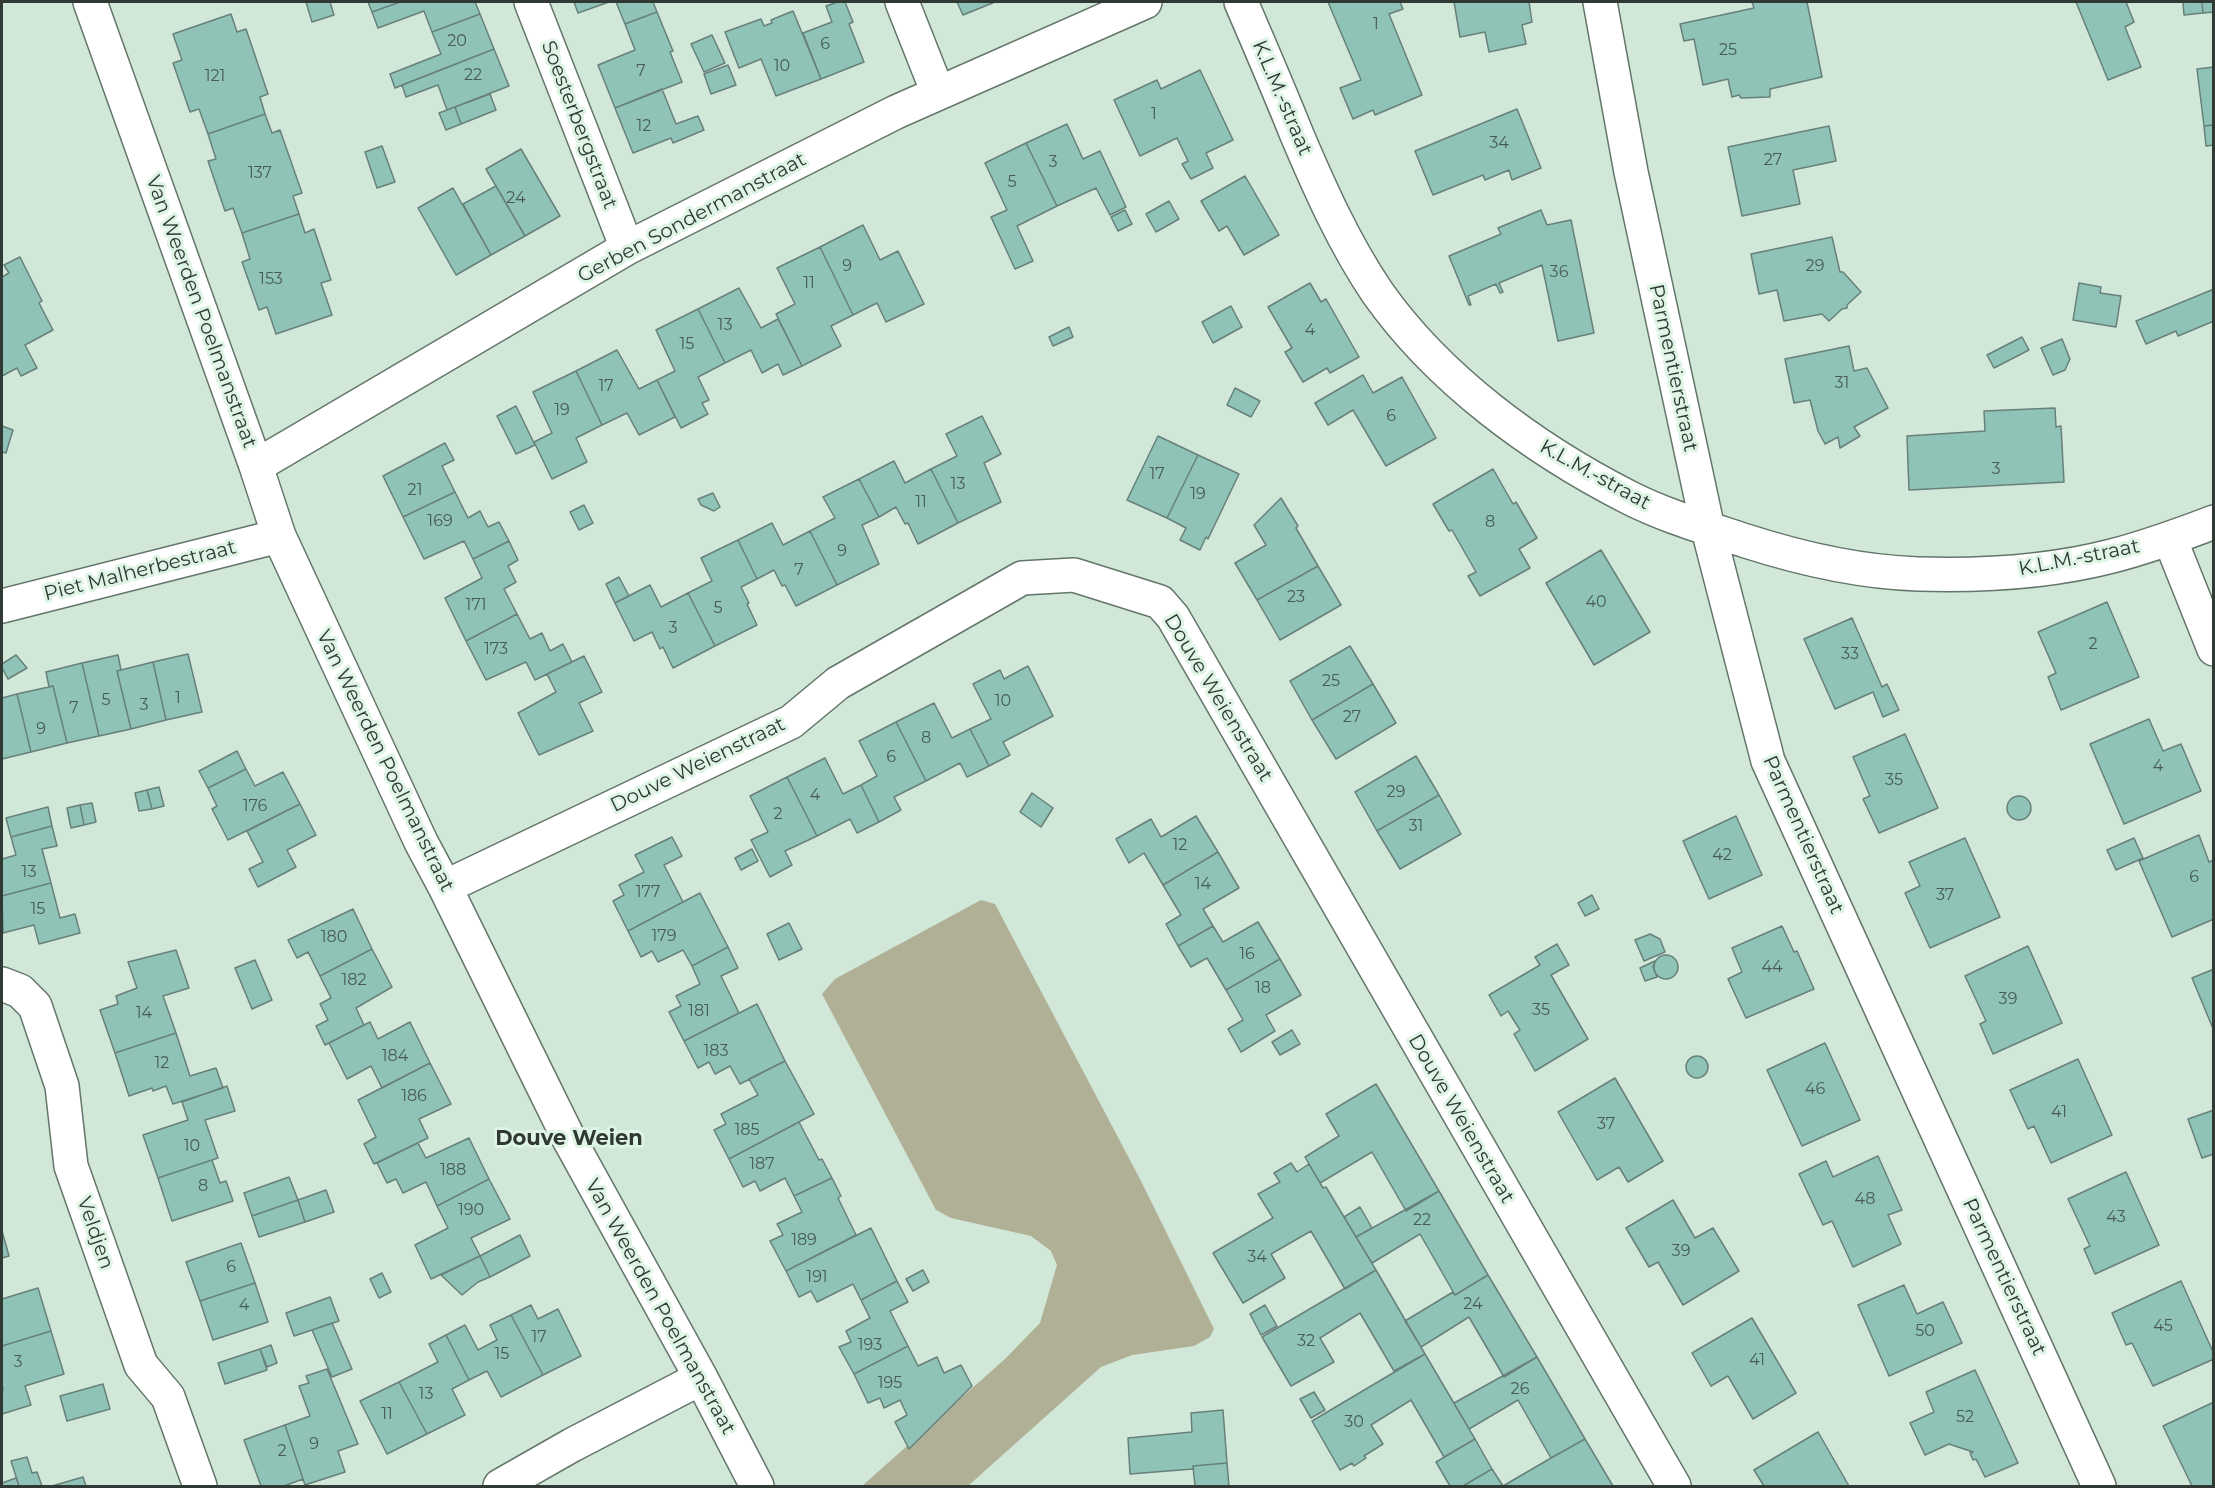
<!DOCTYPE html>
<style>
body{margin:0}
#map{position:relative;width:2215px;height:1488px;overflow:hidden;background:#d1e7d8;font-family:Montserrat,sans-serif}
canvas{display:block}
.frame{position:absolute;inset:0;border:3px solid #303933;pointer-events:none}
</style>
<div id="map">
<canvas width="2215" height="1488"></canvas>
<div class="frame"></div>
</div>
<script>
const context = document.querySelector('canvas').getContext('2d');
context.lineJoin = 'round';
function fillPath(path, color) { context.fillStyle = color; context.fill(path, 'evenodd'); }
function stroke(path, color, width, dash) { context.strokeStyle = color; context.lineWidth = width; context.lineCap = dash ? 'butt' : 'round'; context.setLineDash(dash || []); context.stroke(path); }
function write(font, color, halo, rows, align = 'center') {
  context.font = font + ' Montserrat,sans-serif'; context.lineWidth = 6; context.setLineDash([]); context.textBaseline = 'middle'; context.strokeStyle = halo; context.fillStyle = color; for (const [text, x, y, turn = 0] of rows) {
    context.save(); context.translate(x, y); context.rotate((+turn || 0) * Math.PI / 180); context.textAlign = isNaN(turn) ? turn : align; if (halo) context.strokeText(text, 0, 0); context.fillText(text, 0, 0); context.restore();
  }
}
fillPath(new Path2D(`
 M981 900 995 904 1141 1181 1214 1329 1210 1337 1194 1346 1132 1355 1101 1367 968 1486H862L1005 1359 1040 1323 1057 1265 1051 1251 1031 1236 951 1218 936 1210 822 994 835 979Z`), '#afb096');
const building = new Path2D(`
 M306 2H330L334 15 312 22Z
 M368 2H400L372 12Z
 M400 2H475L480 14 432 32 424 11 378 28 372 12Z
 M574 2H609L578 13Z
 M616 2H653L657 12 625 24Z
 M838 2H845L853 22 849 24 864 62 821 79 803 33 832 22 826 6Z
 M957 2H995L963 15Z
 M1328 2H1400L1403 9 1389 14 1422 95 1375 115 1373 110 1353 119 1340 88 1361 80Z
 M1454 2H1529L1532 22 1522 25 1526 44 1489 52 1485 32 1460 37Z
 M1752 2H1807L1822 77 1770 89V97L1741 98 1739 95 1732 97 1728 79 1703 85 1694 39 1684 41 1680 24 1754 8Z
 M2076 2H2126L2134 22 2125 27 2141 67 2108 80Z
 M2183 2H2202L2203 13 2184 15Z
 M2202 2H2214V12L2203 13Z
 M793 11 821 79 776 96 761 59 739 68 725 32 761 19 764 26 772 23 771 20Z
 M657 12 673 51 670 52 682 82 615 108 598 65 635 50 625 24Z
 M231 14 237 32 246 29 268 94 260 97 265 114 208 134 199 109 190 112 173 63 182 60 173 34Z
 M480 14 494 49 395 88 390 74 441 54 432 32Z
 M712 35 725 63 704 72 691 44Z
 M494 49 509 86 447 110 438 85 406 97 402 85Z
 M728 65 736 85 711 94 704 74Z
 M2214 67V125L2204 126 2197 69Z
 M1200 70 1233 140 1206 153 1213 168 1191 179 1182 164 1188 161 1177 138 1140 156 1114 100 1157 80 1161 89Z
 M662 89 676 124 698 116 704 130 673 143 671 138 633 153 615 108Z
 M490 94 496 110 461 124 455 107Z
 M455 107 461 124 446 130 439 113Z
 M1517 109 1541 168 1512 180 1509 170 1485 180 1483 175 1433 195 1415 151Z
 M265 114 272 133 280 130 302 193 293 196 299 214 242 233 233 208 225 211 208 161 216 159 208 134Z
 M1067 124 1083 159 1100 151 1126 207 1110 215 1096 188 1057 206 1026 143Z
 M2214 125V145L2206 146 2204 126Z
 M1829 126 1836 161 1793 170 1800 204 1742 216 1728 147Z
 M1026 143 1057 206 1017 226 1033 261 1015 269 991 217 1007 210 985 163Z
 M382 146 395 182 377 188 365 152Z
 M521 149 560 216 525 236 486 169Z
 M1245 176 1279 235 1244 255 1227 226 1219 231 1201 201Z
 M496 186 525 236 491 255 463 204Z
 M453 188 491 255 456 275 418 208Z
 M1169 201 1179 219 1156 232 1146 214Z
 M1125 210 1132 224 1118 231 1111 217Z
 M1541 210 1547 225 1571 220 1594 333 1558 341 1542 265 1499 283 1503 292 1500 293 1496 284 1468 296 1471 305H1469L1449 256 1501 234 1498 228Z
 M299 214 305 233 314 229 331 280 321 283 332 315 276 334 267 307 259 310 242 262 250 259 242 233Z
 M863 225 880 260 898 251 924 304 886 322 877 303 853 315 820 247Z
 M1832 237 1840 272H1843L1861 292 1847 305V308L1842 309 1829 321 1822 314 1784 321 1777 290 1759 294 1751 254Z
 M820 247 853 315 831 326 841 346 802 366 776 314 795 304 777 268Z
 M20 257 42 301 39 303 53 330 25 345 37 368 21 376 17 368 2 376V277L9 273 4 265Z
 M1310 283 1321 302 1326 299 1359 357 1330 373 1327 368 1303 382 1285 352 1292 348 1268 307Z
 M2079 283 2101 287 2100 293 2121 296 2116 327 2073 320Z
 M739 288 761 328 778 319 802 366 783 375 778 364 762 373 751 350 725 363 698 309Z
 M2214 289V321L2178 336 2176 331 2146 344 2136 321Z
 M1231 306 1242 327 1213 343 1202 322Z
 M698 309 725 363 698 377 709 400 702 403 708 414 681 428 657 380 675 371 656 330Z
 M1069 327 1073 337 1053 346 1049 337Z
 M2022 337 2029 350 1994 368 1987 355Z
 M2062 339 2070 359 2065 370 2053 375 2041 348Z
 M1849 346 1854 371 1867 368 1888 408 1854 427 1860 436 1840 448 1838 437 1825 444 1818 431 1810 400 1794 403 1785 359Z
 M617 350 639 389 657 380 675 417 639 435 627 413 602 425 576 371Z
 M576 371 602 425 576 438 587 462 552 479 534 442 552 433 533 392Z
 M1363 375 1373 393 1402 377 1436 438 1386 466 1353 410 1328 425 1315 403Z
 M1235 388 1260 401 1251 417 1227 405Z
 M516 406 535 445 516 454 497 416Z
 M2055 408 2056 427 2061 426 2064 482 1909 490 1907 436 1985 431 1984 411Z
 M982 416 1001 454 984 463 1001 502 958 523 931 469 957 456 946 434Z
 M2 426 13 430 6 453 2 452Z
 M1158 436 1198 455 1167 518 1127 500Z
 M445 443 454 460 442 466 455 492 403 517 383 476Z
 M1198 455 1239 474 1208 539 1206 537 1200 550 1180 540 1186 528 1167 518Z
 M894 461 905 483 931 469 958 523 918 544 908 523 905 524 896 507 879 517 859 479Z
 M1493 469 1513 504 1516 502 1537 538 1519 549 1530 568 1480 596 1468 576 1476 572 1452 530 1449 531 1433 504Z
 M859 479 879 517 862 525 879 564 837 585 810 531 835 518 823 497Z
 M455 492 468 518 480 511 488 527 499 522 509 541 473 559 464 541 424 559 403 517Z
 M713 493 720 507 714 511 701 505 698 499Z
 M1281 498 1298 526 1296 528 1318 566 1257 600 1235 563 1266 545 1254 525Z
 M584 505 593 523 579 530 570 512Z
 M772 523 783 545 810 531 837 585 796 606 785 585 782 586 774 570 757 579 738 540Z
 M738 540 757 579 741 587 749 603 747 604 757 625 715 646 688 593 712 581 701 558Z
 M509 541 518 560 508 566 516 582 504 589 517 614 466 641 445 598 482 578 473 559Z
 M1601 550 1650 632 1594 665 1546 583Z
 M1318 566 1341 605 1280 640 1257 600Z
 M619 577 629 596 615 603 606 584Z
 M650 585 661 607 688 593 715 646 673 668 663 647 660 649 652 632 634 641 615 603Z
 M2107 602 2139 677 2061 710 2048 677 2056 673 2038 632Z
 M517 614 530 639 542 633 550 651 563 644 572 662 535 680 526 662 486 680 466 641Z
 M1852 618 1882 687 1887 684 1899 710 1883 717 1873 692 1835 709 1804 639Z
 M1350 646 1373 684 1312 720 1290 681Z
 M188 654 202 712 166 720 153 662Z
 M16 655 27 668 8 679 2 668V664Z
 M118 655 121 670 117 671 131 729 99 736 82 663Z
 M584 656 602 692 579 703 593 731 539 755 518 713 556 692 547 674Z
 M153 662 166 720 131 729 117 671Z
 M82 663 99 736 67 743 53 686 49 687 46 672Z
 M1028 666 1053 716 1003 742 1010 755 989 766 970 729 991 719 973 684 1000 670 1004 679Z
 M1373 684 1396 723 1336 759 1312 720Z
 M53 686 67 743 31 752 17 694Z
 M17 694 31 752 2 759V698Z
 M934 703 952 738 970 729 989 766 967 777 960 763 926 781 896 722Z
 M2149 719 2163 751 2181 744 2201 791 2124 824 2090 744Z
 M896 722 926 781 894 797 901 810 879 822 861 785 877 776 859 741Z
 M1905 734 1938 808 1879 833 1863 799 1870 796 1853 757Z
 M237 751 246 769 208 788 199 771Z
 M1416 756 1439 795 1377 831 1355 792Z
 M825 758 843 794 861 785 879 822 857 833 850 819 817 836 787 777Z
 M246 769 255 786 283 772 300 804 228 840 212 809 217 806 208 788Z
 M787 777 817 836 785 851 792 865 770 877 751 840 768 832 750 796Z
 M159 787 164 806 152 809 147 790Z
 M147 790 152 809 139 811 135 793Z
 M1032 793 1053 808 1041 827 1020 812Z
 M1439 795 1461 834 1400 869 1377 831Z
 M2007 808a12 12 0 1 1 24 0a12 12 0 1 1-24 0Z
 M92 803 96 822 84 825 80 805Z
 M300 804 316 835 287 850 296 867 258 887 249 869 263 862 247 831Z
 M80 805 84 825 71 828 67 808Z
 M48 807 52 826 11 837 6 818Z
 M1196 816 1218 852 1163 885 1144 853 1129 863 1116 839 1151 819 1161 837Z
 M1736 816 1762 875 1709 899 1683 841Z
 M52 826 57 846 42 849 51 883 2 896V859L16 855 11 837Z
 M2199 835 2209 862 2214 860V919L2172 937 2139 861Z
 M672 837 682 856 664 865 683 902 628 931 613 901 624 895 619 885 644 872 635 855Z
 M1965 838 2000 917 1930 948 1905 893 1920 886 1909 862Z
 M2134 838 2143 858 2116 870 2107 850Z
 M752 849 758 861 741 870 735 858Z
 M1218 852 1239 888 1203 909 1213 926 1178 946 1166 924 1181 915 1163 885Z
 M51 883 60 918 75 914 80 933 39 944 34 925 3 933 2 896Z
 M700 893 728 947 692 966 683 950 658 962 652 951 641 957 628 931Z
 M1592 895 1599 909 1585 916 1578 903Z
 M353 909 372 949 320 976 308 952 297 958 288 940Z
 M1258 922 1280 959 1226 990 1207 958 1191 967 1178 946 1213 926 1223 942Z
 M789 923 802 949 779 960 767 934Z
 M1782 926 1794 952 1797 951 1814 989 1746 1018 1728 979 1742 972 1732 948Z
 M1650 934 1660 939 1665 952 1644 961 1635 940Z
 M1557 944 1569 965 1551 975 1588 1039 1535 1071 1514 1034 1520 1030 1508 1011 1501 1016 1489 995 1540 965 1535 957Z
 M2028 946 2062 1023 1993 1054 1980 1024 1986 1021 1965 976Z
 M728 947 738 968 721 976 739 1013 684 1041 669 1012 681 1006 676 996 700 984 692 966Z
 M372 949 392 987 356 1008 364 1025 325 1045 316 1026 328 1020 320 1004 331 998 320 976Z
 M176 950 189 988 163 996 176 1033 115 1053 100 1010 118 1004 116 996 137 988 128 962Z
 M1654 967a12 12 0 1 1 24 0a12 12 0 1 1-24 0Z
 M1280 959 1301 995 1266 1015 1275 1031 1241 1052 1228 1029 1243 1020 1226 990Z
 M255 960 272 1000 252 1009 235 968Z
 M1655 961 1653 967 1657 977 1645 981 1640 968Z
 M2214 969V1031L2192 978Z
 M757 1004 785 1061 740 1084 730 1066 715 1074 709 1062 698 1068 684 1041Z
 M370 1022 378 1039 410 1022 430 1063 382 1088 371 1066 347 1079 329 1043Z
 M1292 1030 1300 1044 1280 1055 1272 1042Z
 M176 1033 190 1076 216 1068 223 1088 173 1104 166 1086 153 1091 152 1088 129 1096 115 1053Z
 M1825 1043 1860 1120 1802 1146 1767 1070Z
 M1686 1067a11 11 0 1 1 22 0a11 11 0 1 1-22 0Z
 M2078 1059 2112 1135 2051 1163 2034 1126 2028 1129 2010 1090Z
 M785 1061 814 1114 729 1159 714 1130 726 1124 721 1114 758 1095 749 1079Z
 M430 1063 451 1104 419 1119 428 1138 374 1164 364 1144 376 1137 358 1100Z
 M1615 1078 1663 1161 1628 1182 1619 1167 1597 1180 1558 1112Z
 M1376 1084 1439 1191 1406 1211 1372 1152 1320 1183 1305 1157 1339 1136 1326 1114Z
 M227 1086 235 1111 205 1120 218 1158 158 1178 143 1135 188 1120 182 1102Z
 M2214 1110V1154L2202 1158 2188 1119Z
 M799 1122 819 1160 822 1159 832 1178 794 1196 785 1178 760 1191 755 1181 743 1187 729 1159Z
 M469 1138 489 1179 437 1206 426 1182 403 1193 396 1179 387 1183 377 1163 418 1143 426 1158Z
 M1878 1156 1902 1210 1888 1215 1901 1244 1853 1267 1832 1221 1823 1225 1799 1174 1826 1161 1833 1177Z
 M212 1160 220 1183 226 1181 233 1201 172 1221 158 1178Z
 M1291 1163 1297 1172 1309 1164 1323 1188 1326 1187 1376 1270 1345 1289 1311 1231 1271 1254 1285 1278 1243 1303 1213 1253 1273 1218 1258 1194 1280 1182 1274 1173Z
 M2126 1172 2159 1245 2095 1274 2084 1249 2090 1246 2068 1199Z
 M289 1177 298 1200 252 1216 244 1193Z
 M832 1178 841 1196 838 1198 856 1235 786 1271 770 1241 783 1235 777 1224 802 1212 794 1196Z
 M489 1179 510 1219 471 1238 480 1256 431 1279 415 1245 448 1228 437 1206Z
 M326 1190 334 1212 305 1222 298 1200Z
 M1439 1191 1488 1275 1455 1295 1420 1234 1372 1263 1356 1237Z
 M298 1200 305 1222 259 1237 252 1216Z
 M1673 1200 1695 1238 1713 1228 1739 1271 1683 1305 1658 1262 1649 1267 1626 1228Z
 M1360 1207 1372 1228 1356 1237 1344 1217Z
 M871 1228 897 1281 861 1300 853 1284 817 1302 811 1291 799 1297 786 1271Z
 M2 1231 9 1256 2 1258Z
 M520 1235 530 1256 490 1277 480 1256Z
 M241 1243 255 1283 200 1301 186 1262Z
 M480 1256 490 1277 478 1282 462 1295 441 1275Z
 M923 1270 929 1282 913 1291 906 1279Z
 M1376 1270 1425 1354 1394 1371 1360 1313 1320 1338 1334 1362 1291 1386 1262 1337Z
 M382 1273 391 1292 379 1298 370 1279Z
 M1488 1275 1537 1357 1504 1377 1469 1317 1421 1347 1405 1321 1453 1292 1455 1295Z
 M897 1281 908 1302 890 1311 908 1346 854 1374 839 1347 851 1342 846 1331 870 1318 861 1300Z
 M2181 1281 2214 1354V1359L2153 1386 2132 1343 2126 1345 2112 1313Z
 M255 1283 268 1322 213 1340 200 1301Z
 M1904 1285 1917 1314 1943 1302 1962 1343 1889 1376 1858 1305Z
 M38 1288 51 1331 2 1346V1299Z
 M330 1297 339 1321 294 1336 286 1313Z
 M531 1305 538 1319 558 1309 581 1356 543 1375 511 1315Z
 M1265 1305 1277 1326 1261 1335 1250 1314Z
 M511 1315 543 1375 501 1397 487 1371 469 1380 446 1335 465 1325 478 1350 497 1340 490 1325Z
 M1752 1318 1796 1393 1753 1419 1728 1376 1711 1386 1692 1353Z
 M332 1323 352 1369 332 1377 312 1330Z
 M51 1331 64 1374 25 1386 31 1405 2 1414V1391L3 1390 2 1383V1346Z
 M446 1335 469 1380 452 1389 465 1415 427 1434 399 1382 438 1362 429 1344Z
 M271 1345 277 1363 267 1367 260 1349Z
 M908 1346 918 1366 937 1357 944 1373 961 1365 972 1386 909 1449 895 1422 907 1415 900 1400 884 1408 880 1398 868 1403 854 1374Z
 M260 1349 267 1370 225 1384 218 1363Z
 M1425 1354 1475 1439 1444 1457 1411 1400 1371 1425 1383 1444 1364 1456 1366 1458 1354 1466 1352 1463 1340 1470 1312 1421Z
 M1537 1357 1585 1439 1551 1458 1518 1400 1469 1429 1454 1403Z
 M327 1369 358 1444 338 1451 345 1472 305 1485 285 1425 310 1416 299 1386 309 1383 306 1376Z
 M1975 1370 2018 1463 1985 1477 1976 1459 1973 1460 1970 1453 1973 1452 1949 1444 1925 1455 1910 1423 1934 1412 1926 1392Z
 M399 1382 427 1434 387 1454 360 1401Z
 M103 1384 110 1409 67 1421 60 1396Z
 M1314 1392 1325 1410 1311 1418 1300 1399Z
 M2214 1402V1486H2192L2163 1426Z
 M1223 1410 1227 1463 1193 1466V1469L1130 1474 1128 1438 1192 1432 1191 1413Z
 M285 1425 303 1479 284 1486H261L244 1440Z
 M1818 1432 1849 1486H1764L1754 1470Z
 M1475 1439 1492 1469 1463 1486H1450L1436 1462Z
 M1585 1439 1613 1486H1503L1551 1458Z
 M27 1457 32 1473 37 1472 42 1486H19L11 1461Z
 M1227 1463 1229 1486H1195L1193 1466Z
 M1492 1469 1503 1486H1463Z
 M83 1477 86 1486H52Z
 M16 1478 19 1486H2V1483Z`);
fillPath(building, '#8fc3b7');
stroke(building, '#67807a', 1.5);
const minor = new Path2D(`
 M90 2 256 466 279 536 421 842 445 887 569 1139 701 1378 757 1486
 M531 2 627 248
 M902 2 938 93
 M1241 2C1260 46 1279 90 1297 135 1320 189 1344 243 1377 292 1438 379 1534 449 1628 497 1665 516 1707 528 1746 541 1802 559 1859 572 1918 574 1982 576 2050 572 2112 556 2147 547 2180 535 2214 522
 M1600 2 1631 172 1708 529 1768 761 2099 1486
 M256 466 627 248 896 112 1145 2
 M2170 539 2214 649
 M2 606 279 536
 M445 887 791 722 838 683 1022 578 1074 575 1160 602 1173 617 1674 1486
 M2 984 20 991 35 1006 62 1086 71 1166 141 1365 168 1397 200 1486
 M500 1486 572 1445 701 1378`);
stroke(minor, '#637669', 36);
stroke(minor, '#fff', 33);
write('16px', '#485c54', null, [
 ["1",1376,24],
 ["20",457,41],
 ["6",825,44],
 ["25",1728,50],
 ["10",782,66],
 ["7",641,71],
 ["22",473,75],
 ["121",215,76],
 ["1",1154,114],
 ["12",644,126],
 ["34",1499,143],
 ["27",1773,160],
 ["3",1053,162],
 ["137",260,173],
 ["5",1012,182],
 ["24",516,198],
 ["9",847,266],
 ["29",1815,266],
 ["36",1559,272],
 ["153",271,279],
 ["11",809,283],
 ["13",725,325],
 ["4",1310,330],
 ["15",687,344],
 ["31",1842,383],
 ["17",606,386],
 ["19",562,410],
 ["6",1391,416],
 ["3",1996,469],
 ["17",1157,474],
 ["13",958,484],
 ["21",415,490],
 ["19",1198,494],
 ["11",921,502],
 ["169",440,521],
 ["8",1490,522],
 ["9",842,551],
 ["7",799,570],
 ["23",1296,597],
 ["40",1596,602],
 ["171",476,605],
 ["5",718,608],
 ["3",673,628],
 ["2",2093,644],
 ["173",496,649],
 ["33",1850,654],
 ["25",1331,681],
 ["1",178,698],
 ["5",106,700],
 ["10",1003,701],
 ["3",144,705],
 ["7",74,708],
 ["27",1352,717],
 ["9",41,729],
 ["8",926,738],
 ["6",891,757],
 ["4",2158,766],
 ["35",1894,780],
 ["29",1396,792],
 ["4",815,795],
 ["176",255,806],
 ["2",778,814],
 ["31",1416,826],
 ["12",1180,845],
 ["42",1722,855],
 ["13",29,872],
 ["6",2194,877],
 ["14",1203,884],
 ["177",648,892],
 ["37",1945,895],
 ["15",38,909],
 ["179",664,936],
 ["180",334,937],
 ["16",1247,954],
 ["44",1772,967],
 ["182",354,980],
 ["18",1263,988],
 ["39",2008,999],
 ["35",1541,1010],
 ["181",699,1011],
 ["14",144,1013],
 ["183",716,1051],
 ["184",395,1056],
 ["12",162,1063],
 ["46",1815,1089],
 ["186",414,1096],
 ["41",2059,1112],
 ["37",1606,1124],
 ["185",747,1130],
 ["10",192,1146],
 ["187",762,1164],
 ["188",453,1170],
 ["8",203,1186],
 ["48",1865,1199],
 ["190",471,1210],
 ["43",2116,1217],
 ["22",1422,1220],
 ["189",804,1240],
 ["39",1681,1251],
 ["34",1257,1257],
 ["6",231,1267],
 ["191",817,1277],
 ["24",1473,1304],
 ["4",244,1305],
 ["45",2163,1326],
 ["50",1925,1331],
 ["17",539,1337],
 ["32",1306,1341],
 ["193",870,1345],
 ["15",502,1354],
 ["41",1757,1360],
 ["3",18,1362],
 ["195",890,1383],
 ["26",1520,1389],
 ["13",426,1394],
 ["11",387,1414],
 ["52",1965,1417],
 ["30",1354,1422],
 ["9",314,1444],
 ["2",282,1451]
]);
write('20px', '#303933', '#def4e5', [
 ["K.L.M.-straat",1282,98,67],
 ["Soesterbergstraat",579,125,69],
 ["Gerben Sondermanstraat",692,218,-28],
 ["Van Weerden Poelmanstraat",201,312,70],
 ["Parmentierstraat",1673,368,78],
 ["K.L.M.-straat",1595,475,29],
 ["K.L.M.-straat",2079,558,-11],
 ["Piet Malherbestraat",140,571,-14],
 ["Douve Weienstraat",1218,698,59],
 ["Van Weerden Poelmanstraat",385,761,64],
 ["Douve Weienstraat",698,765,-26],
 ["Parmentierstraat",1803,835,66],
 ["Douve Weienstraat",1461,1119,60],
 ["Veldjen",95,1233,71],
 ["Parmentierstraat",2004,1277,65],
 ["Van Weerden Poelmanstraat",660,1307,61]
]);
write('bold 21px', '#303933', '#def4e5', [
 ["Douve Weien",569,1139]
]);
</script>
